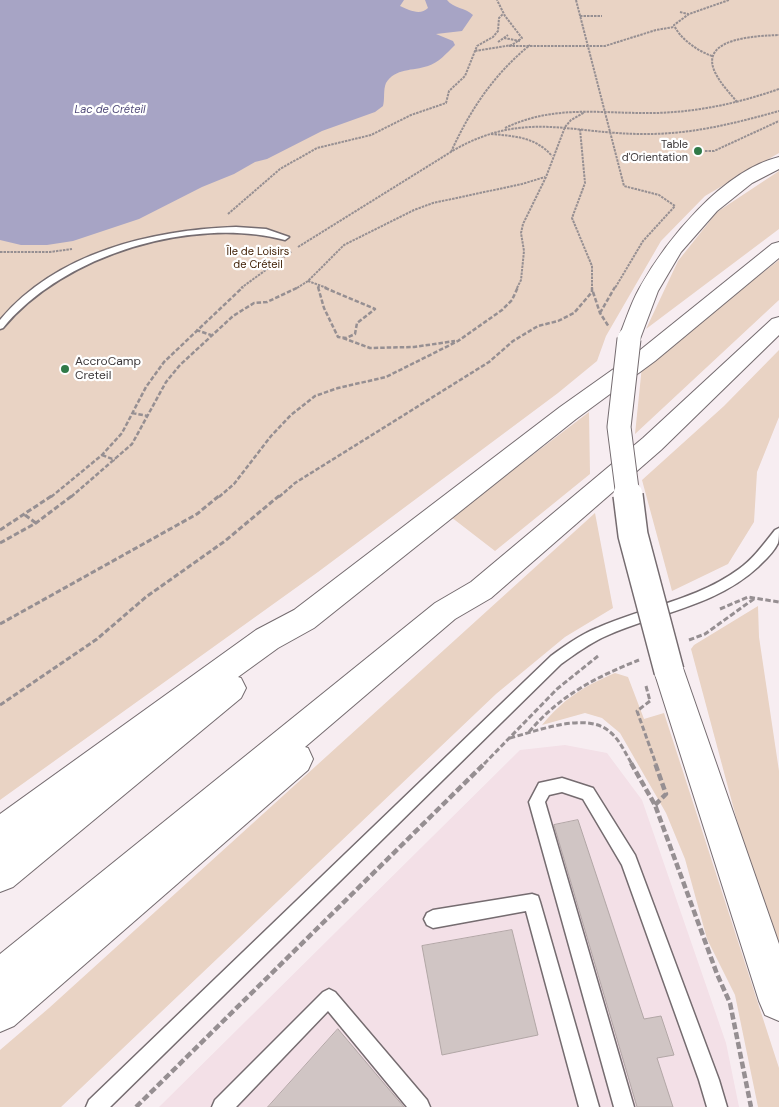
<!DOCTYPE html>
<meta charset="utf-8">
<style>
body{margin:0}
canvas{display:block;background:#f7edf1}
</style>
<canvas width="779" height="1107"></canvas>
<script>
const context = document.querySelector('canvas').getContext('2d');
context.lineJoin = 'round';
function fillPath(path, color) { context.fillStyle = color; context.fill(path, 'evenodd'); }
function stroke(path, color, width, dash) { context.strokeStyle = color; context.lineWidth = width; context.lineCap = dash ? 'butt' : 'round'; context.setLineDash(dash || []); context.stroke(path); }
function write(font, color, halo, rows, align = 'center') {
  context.font = font + ' "DM Sans",sans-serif'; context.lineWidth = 4.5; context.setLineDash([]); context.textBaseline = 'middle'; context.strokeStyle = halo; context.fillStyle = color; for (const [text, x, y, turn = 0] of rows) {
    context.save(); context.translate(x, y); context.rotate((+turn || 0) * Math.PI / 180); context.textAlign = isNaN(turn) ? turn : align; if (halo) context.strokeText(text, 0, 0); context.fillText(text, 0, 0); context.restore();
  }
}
fillPath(new Path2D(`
 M565 745 607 753 642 800 726 1043 739 1107H159L520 750Z`), '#f3e0e7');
fillPath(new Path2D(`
 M0 0H779V153L705 196 661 241 606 336 597 361 558 393 318 572 0 800Z
 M779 171V229L646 329 678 261 717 212Z
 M779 260V300L635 434 642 366Z
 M779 350V417L757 472 754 522 728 564 672 591 642 480 724 406Z
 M589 412 590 474 495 551 451 517Z
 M595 513 613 608 565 637 496 694 61 1107H0V1050L49 1008Z
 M758 606 759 637 779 771V946L744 847 691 649 694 645Z
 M615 673 628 677 644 719 664 713 779 1068V1107H758L735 995 707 939 685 859 666 813 620 733 602 718 585 713 542 725C565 698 582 687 615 673Z`), '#e9d3c4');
fillPath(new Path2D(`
 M0 0H404L400 6C409 10 420 16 428 8L425 0H447C453 8 466 8 473 15L462 31 436 34 453 41 455 45C447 53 438 63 428 66 413 71 395 68 386 83 383 90 385 99 383 106L375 112 322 131 267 159 255 162 234 174 202 187 139 219 73 241 47 245H21L0 240Z`), '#a7a4c5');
const building = new Path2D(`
 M578 820 644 1019 661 1016 674 1055 657 1058 673 1107H637L554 825Z
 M512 930 538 1035 442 1055 422 946Z
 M338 1029 404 1107H268Z`);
fillPath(building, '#d0c5c4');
stroke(building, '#b2a7a6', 1);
const service = new Path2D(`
 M236 227 266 229 289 237 285 240C193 216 64 254 3 328L0 329V320C57 252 152 230 236 227Z
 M779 528C779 533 779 539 778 543 774 552 765 560 758 567 716 606 657 613 606 636 590 643 575 654 561 664L110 1107H86L89 1100 551 656C566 645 580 635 597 628 644 607 697 600 739 569 753 559 764 544 775 530Z
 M562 778 593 788 635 855 719 1080 727 1107H707L699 1080 622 865 583 799 562 792 549 795 545 802 634 1107H614L529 802 539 783Z
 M532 894 538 896 540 902 599 1107H579L526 911 433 928 427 925 424 919 427 913 433 910Z
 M329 989 335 992 427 1100 430 1107H407L328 1011 236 1107H212L215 1100 323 992Z`);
const trunk = new Path2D(`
 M779 157V169L752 183 717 211 681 252 658 291 640 339 637 344 629 346 621 344 618 339C625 323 630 305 639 289 666 240 722 171 779 157Z
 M779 317V335L661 450 491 598 455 619 305 747 308 748 313 759 308 770 14 1026 0 1032V954L435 603 471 582 643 438 772 319Z
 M669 658 680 662 684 671 779 944V1021L765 1015 759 1001 654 671 658 662Z`);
const motorway = new Path2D(`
 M779 242V258L655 361 576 419 314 628 278 648 238 677 241 678 246 688 241 698 13 887 0 892V814L256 630 294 610 560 407 639 351 772 244Z`);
stroke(service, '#756c70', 3);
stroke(trunk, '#756c70', 2);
stroke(motorway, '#756c70', 2);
stroke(new Path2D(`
 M576 0 624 186 659 195 675 206 643 241 615 288
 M680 12 688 14
 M580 16H602
 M504 38 520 41
 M498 42 508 35
 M509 46H605L656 30 674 27
 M475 51 512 45 522 38 505 16 497 0
 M712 56C698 51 680 39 674 25L689 14 729 0
 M737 102C729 92 719 82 714 70 701 37 759 36 779 35
 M505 128C555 104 602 114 655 113 698 112 739 103 779 89
 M580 129 585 183 572 218 592 266V288
 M491 134C514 136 536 137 552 156
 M698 151H714L779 121
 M451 152C470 110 494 74 530 45
 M228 214 280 169 317 148 371 135 411 115 446 103 449 91 465 76 477 46 493 37 498 31 499 18 503 14
 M298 247 454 150C526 109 573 135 648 134 693 134 736 123 779 111
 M0 252H50L72 249
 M308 281 327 288
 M318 286 319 288
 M241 288 292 251
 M297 288 308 281 344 245 414 210 433 203 522 184 545 177
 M517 288 521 280 524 251 521 233 523 224 546 177 565 127 571 120 585 112`), '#968f92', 2, [2.5, 1]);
stroke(new Path2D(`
 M318 287 324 308 338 337 346 338 355 334 357 323 375 309 323 287
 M593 292 600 313 609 327
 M600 313 615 287
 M196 330 211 335
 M343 338 370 348 414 347 455 341
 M132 413 148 416
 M102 455 115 460
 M51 497 102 455 122 433 146 387 164 362 243 287
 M71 497 132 444 166 382 180 365 233 316 254 303 267 302 299 287
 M219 497 234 484 271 436 291 415 315 396 338 388 386 377 458 341 502 310 512 300 518 287
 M279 497 295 483 489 362 513 341 538 326 558 321 574 313 592 292V287`), '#968f92', 2.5, [4.5, 2]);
stroke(new Path2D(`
 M25 515 36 523
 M0 530 53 495
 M0 543 36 523 73 495
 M720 609 748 597 779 602
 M0 624 197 514 220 495
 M689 640 705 634 755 598
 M650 701 637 711 656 764
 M0 705 97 639 146 597 225 541 280 495
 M529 732C559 696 596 677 639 660
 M510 738C537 731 587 711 610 732 620 740 625 753 632 764
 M484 764 557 689 598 656`), '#968f92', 3, [5.5, 2.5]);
stroke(new Path2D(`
 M631 763 655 805 717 974 730 1003 751 1107
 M655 805 666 794 655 763
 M136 1107 485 763`), '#968f92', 4.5, [7, 3]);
fillPath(service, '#fff');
fillPath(trunk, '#fff');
fillPath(motorway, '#fff');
const trunkBridgeFar1 = new Path2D(`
 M628 497 619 427 629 339`);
const trunkBridge = new Path2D(`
 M628 495 633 535 669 671`);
stroke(trunkBridgeFar1, '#756c70', 25, []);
stroke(trunkBridge, '#756c70', 32, []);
stroke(new Path2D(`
 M646 686 650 701`), '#968f92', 3, [5.5, 2.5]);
stroke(trunkBridgeFar1, '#fff', 23);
stroke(trunkBridge, '#fff', 29);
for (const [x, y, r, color] of [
 [698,151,5,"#307a48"],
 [65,369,5,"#307a48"]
]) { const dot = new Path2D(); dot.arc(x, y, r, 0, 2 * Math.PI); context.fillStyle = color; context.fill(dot); stroke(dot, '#fff', 2); }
write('italic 11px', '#514b7a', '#fff', [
 ["Lac de Créteil",110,110]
]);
write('11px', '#3c383a', '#fff', [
 ["Table",688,145],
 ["d'Orientation",688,158]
], 'right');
write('11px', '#422207', '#fff', [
 ["Île de Loisirs",258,252],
 ["de Créteil",258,265]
]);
write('12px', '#3c383a', '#fff', [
 ["AccroCamp",75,362],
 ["Creteil",75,376]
], 'left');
</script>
